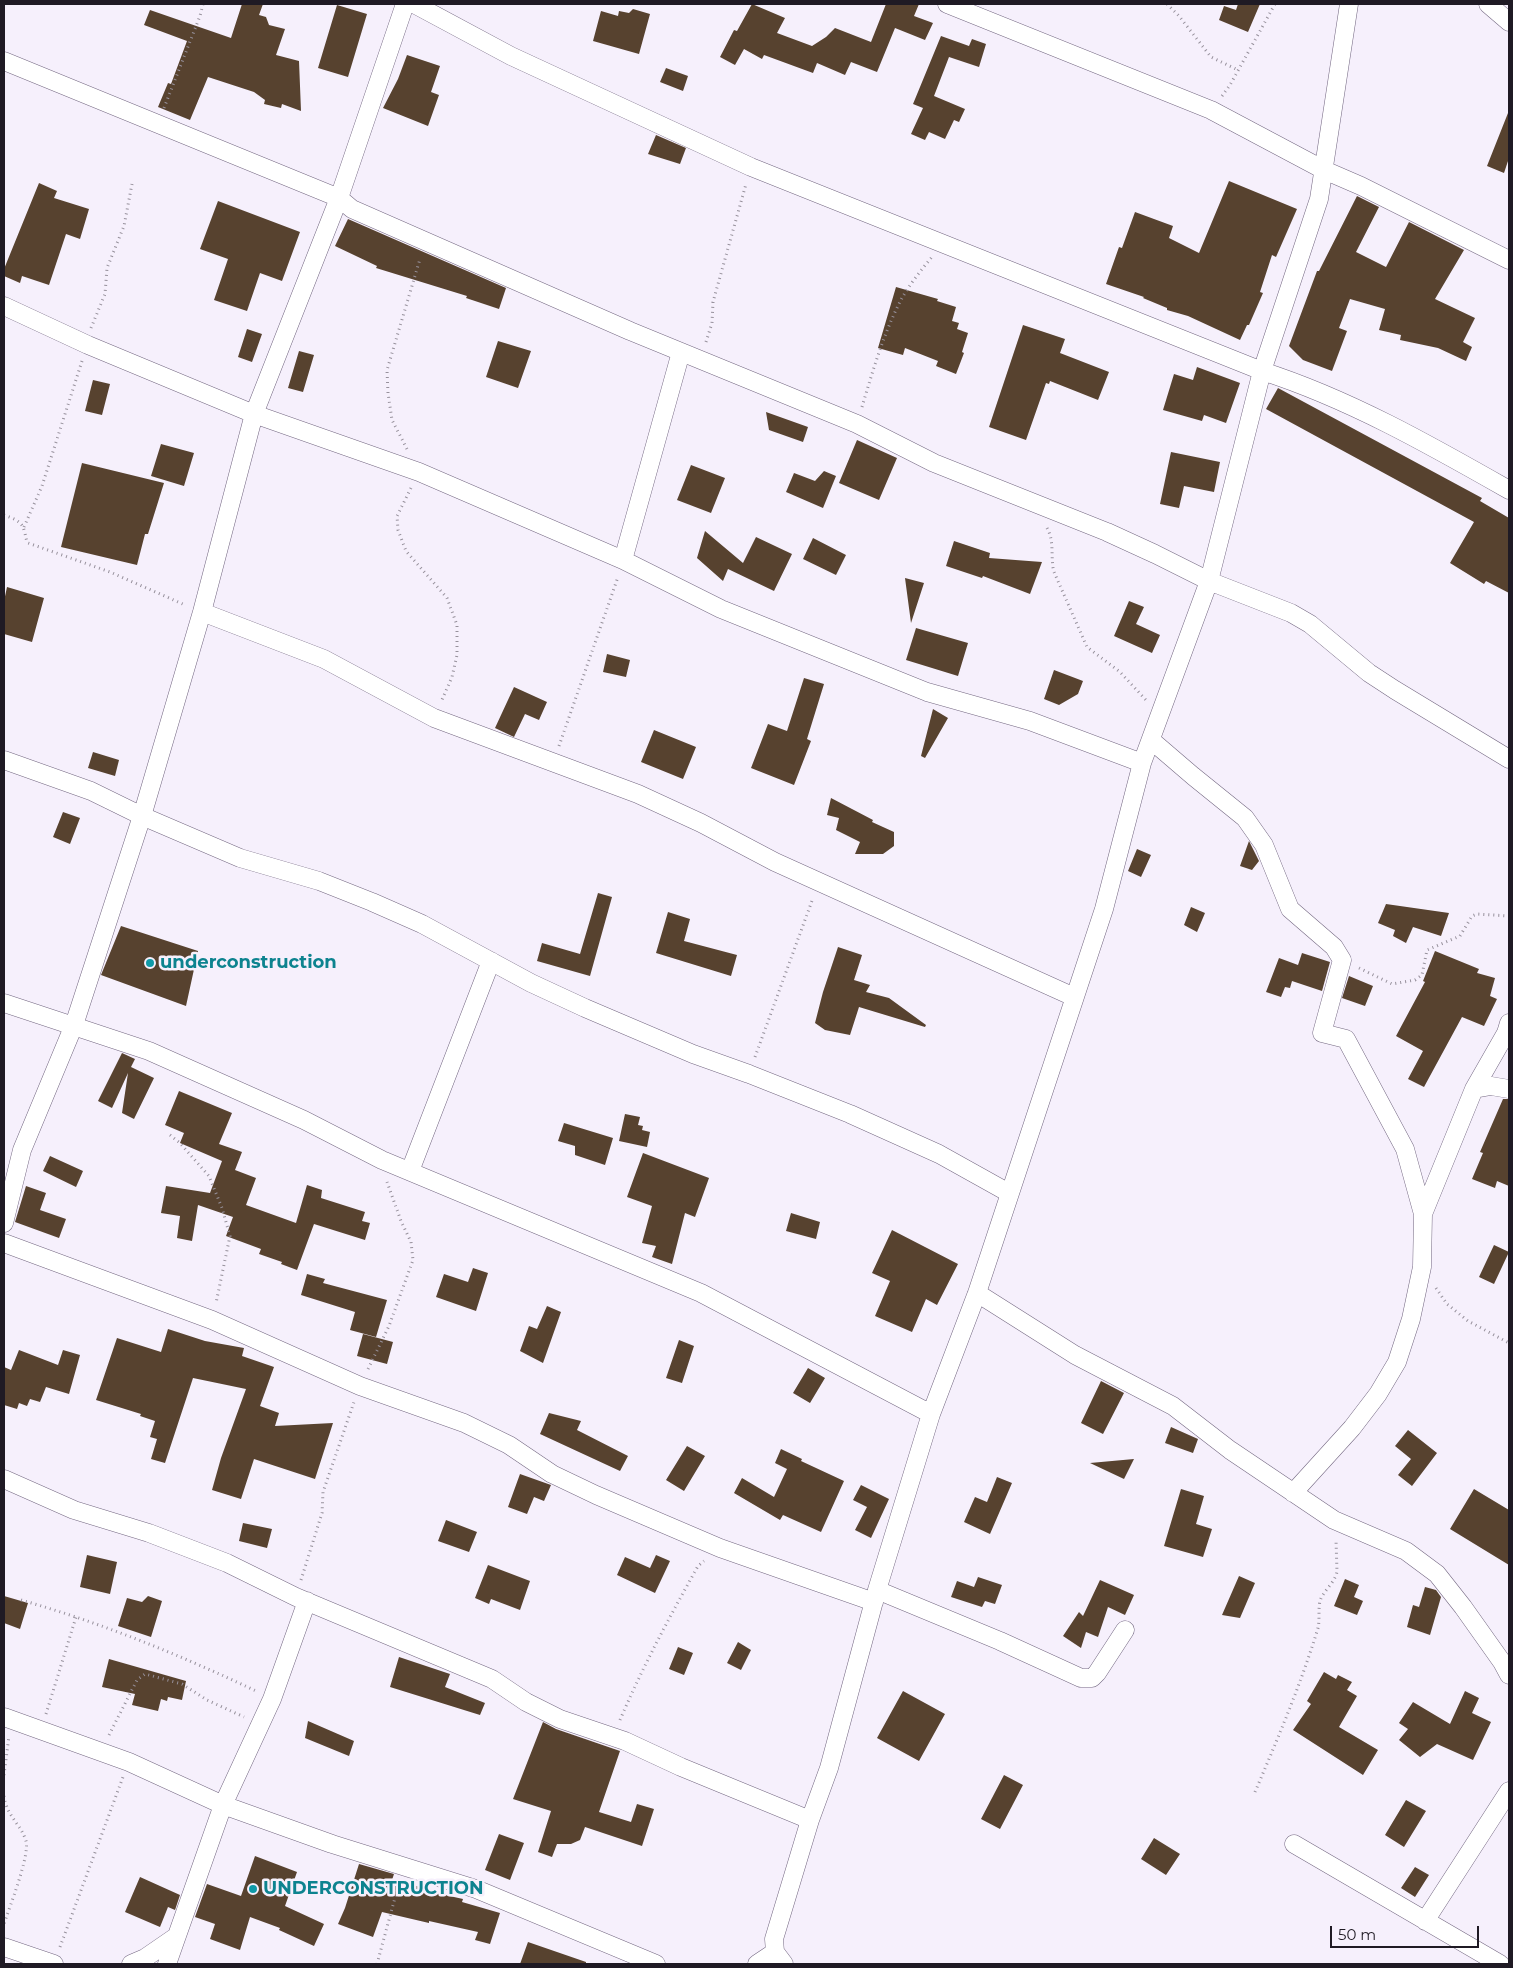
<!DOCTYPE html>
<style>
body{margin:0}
#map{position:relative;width:1513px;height:1968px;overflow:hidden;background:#f6f0fc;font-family:Montserrat,sans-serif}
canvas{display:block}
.frame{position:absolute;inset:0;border:5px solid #1f1a24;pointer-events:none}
.scale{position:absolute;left:1330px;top:1926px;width:149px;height:22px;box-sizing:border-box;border:2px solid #1f1a24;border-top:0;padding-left:6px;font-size:15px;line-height:18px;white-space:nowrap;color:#1f1a24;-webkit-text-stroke:4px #f6f0fc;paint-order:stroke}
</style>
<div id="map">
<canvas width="1513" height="1968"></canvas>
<div class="frame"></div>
<div class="scale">50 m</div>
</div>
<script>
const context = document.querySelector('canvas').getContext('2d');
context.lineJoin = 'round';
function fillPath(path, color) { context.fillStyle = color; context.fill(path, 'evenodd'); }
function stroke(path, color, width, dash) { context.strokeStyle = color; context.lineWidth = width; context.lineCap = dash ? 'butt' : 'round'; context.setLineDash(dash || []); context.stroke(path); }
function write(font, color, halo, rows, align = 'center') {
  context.font = font + ' Montserrat,sans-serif'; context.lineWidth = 5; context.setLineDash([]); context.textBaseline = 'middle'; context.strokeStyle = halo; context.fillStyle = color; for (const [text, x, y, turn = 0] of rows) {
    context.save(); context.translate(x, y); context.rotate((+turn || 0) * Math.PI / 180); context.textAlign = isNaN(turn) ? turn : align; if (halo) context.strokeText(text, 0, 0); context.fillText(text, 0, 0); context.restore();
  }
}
fillPath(new Path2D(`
 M242 4H263L259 15 266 17 269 25 285 29 276 55 299 61 301 111 282 104 281 108 264 104 265 100 254 92 208 77 190 120 158 107 168 83 171 84 187 41 144 25 150 10 231 38Z
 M752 4 785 18 777 33 812 46 826 37 835 28 871 42 886 4H919L914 16 933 23 925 40 895 28 877 72 851 62 845 75 817 63 813 73 764 55 762 59 744 49 735 65 720 57 734 30 737 31Z
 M1238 4H1260L1248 32 1219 20 1224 6 1236 10Z
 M337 5 367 14 348 77 318 68Z
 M633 9 650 14 639 54 593 41 601 11 618 16 619 11 629 13Z
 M941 36 969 46 972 39 986 44 979 67 949 57 934 96 965 109 959 122 954 120 945 139 929 132 925 140 911 134 923 108 913 104Z
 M407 55 440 66 431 92 439 95 428 126 383 108 398 79Z
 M666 68 688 76 683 91 660 82Z
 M1508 113 1509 158 1504 173 1487 166Z
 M656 135 686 148 680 164 648 154Z
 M1229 181 1297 209 1276 257 1272 255 1260 292 1263 293 1249 325H1247L1240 340 1188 316 1167 310V308L1143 298 1144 297 1106 284 1119 247 1122 248 1135 212 1173 226 1169 238 1199 253Z
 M39 183 57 191 54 198 89 209 80 239 66 234 49 285 22 276 20 283 4 276V269Z
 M1357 196 1379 207 1356 252 1386 267 1409 222 1464 250 1435 299 1475 318 1463 342 1472 347 1466 361 1438 348 1400 340 1401 335 1379 330 1385 309 1350 299 1339 328 1347 331 1332 371 1303 360 1289 346 1317 271H1319Z
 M218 201 300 232 282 281 260 273 247 311 214 300 228 259 200 249Z
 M348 219 506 288 499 309 466 298 467 296 376 268 377 266 335 246Z
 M896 287 938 299 937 301 956 307 952 321 959 323 957 329 968 333 962 352 964 353 956 374 936 366 938 361 905 348 903 355 878 348Z
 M1023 325 1065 339 1060 353 1109 372 1098 400 1050 381 1049 384 1046 383 1026 440 989 427Z
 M247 329 262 334 252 362 238 357Z
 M498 341 531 351 518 388 486 377Z
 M299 351 314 355 303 392 288 388Z
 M1197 367 1240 383 1226 423 1204 415 1202 421 1163 410 1174 374 1193 380Z
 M93 380 110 384 102 415 85 411Z
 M1278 388 1482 498 1480 501 1509 518V593L1486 581 1484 584 1450 563 1474 522 1266 409Z
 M766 412 808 427 803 442 769 430Z
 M857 440 897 458 879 500 839 483Z
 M161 444 194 453 184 486 151 476Z
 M1171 452 1220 462 1214 492 1184 486 1179 508 1160 504Z
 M82 463 164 483 148 534H145L137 565 61 547Z
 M691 465 725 478 711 513 677 500Z
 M824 471 836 476 823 508 786 492 794 473 815 481Z
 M705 531 743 563 756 537 792 554 774 591 728 569 723 581 697 558Z
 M813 538 846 555 836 575 803 559Z
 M954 541 990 553 989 558 1042 562 1030 594 983 576 982 578 946 566Z
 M905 578 924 583 911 623Z
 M7 587 44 598 32 642 4 634V601Z
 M1129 601 1144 607 1136 624 1160 635 1152 653 1114 636Z
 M916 628 968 643 958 676 906 660Z
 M607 654 630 660 626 677 603 672Z
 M1054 670 1083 681 1078 694 1059 705 1044 699Z
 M804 678 824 684 807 739 811 741 794 785 751 768 768 724 787 731Z
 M514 687 547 702 539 720 525 714 514 737 495 728Z
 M933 709 948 718 925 758 921 756Z
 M654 730 696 747 683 779 641 762Z
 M93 752 119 760 115 776 88 768Z
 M831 798 873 820 872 822 894 832V846L883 854H855L860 842 836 830 839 818 827 815Z
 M63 812 80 818 70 844 53 837Z
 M1249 841 1259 861 1252 870 1240 866Z
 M1137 849 1151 855 1141 877 1128 871Z
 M598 893 612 897 590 976 537 961 542 943 580 954Z
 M1386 904 1449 913 1441 936 1413 927 1406 943 1393 936 1395 930 1378 923Z
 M1191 907 1205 913 1197 932 1184 925Z
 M668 912 690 919 684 941 737 955 731 976 656 953Z
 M121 926 198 951 186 1006 101 975Z
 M838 947 862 955 854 980 870 985 866 992 889 998 926 1025 925 1027 859 1007 850 1035 825 1030 815 1023 823 992Z
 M1435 951 1479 969 1477 973 1495 978 1490 996 1497 999 1484 1026 1462 1017 1424 1087 1408 1079 1423 1051 1396 1036 1425 982 1423 981Z
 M1302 953 1330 962 1322 991 1292 981 1290 988 1285 987 1281 997 1266 992 1279 958 1298 965Z
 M1349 976 1373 986 1365 1006 1342 998Z
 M122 1053 135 1059 131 1067 154 1078 134 1119 122 1113 128 1073 112 1108 98 1101Z
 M179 1091 232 1113 219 1144 242 1152 235 1170 256 1178 246 1205 296 1223 307 1185 322 1190 321 1198 365 1212 362 1221 370 1223 365 1240 314 1224 297 1270 281 1264 282 1262 259 1254 261 1249 226 1236 233 1217 198 1205 192 1241 177 1238 180 1216 161 1213 166 1186 210 1193 222 1161 180 1143 184 1133 165 1125Z
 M1503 1099H1509V1186L1497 1181 1495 1188 1472 1179 1483 1153 1480 1152Z
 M625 1114 640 1117 638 1125 643 1126 642 1130 650 1132 647 1147 619 1141Z
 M564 1123 613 1138 605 1165 575 1155V1146L558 1141Z
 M643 1153 709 1178 695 1217 685 1213 672 1264 652 1257 656 1246 642 1243 652 1206 627 1197Z
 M50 1156 83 1171 76 1187 43 1171Z
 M26 1186 46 1193 40 1210 66 1219 59 1238 15 1222Z
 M791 1213 820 1222 816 1239 786 1231Z
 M892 1230 958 1264 937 1305 926 1299 912 1332 875 1316 890 1281 872 1273Z
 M1494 1245 1509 1252 1494 1284 1479 1277Z
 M473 1268 488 1273 476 1311 436 1297 444 1274 468 1282Z
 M307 1274 325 1279 323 1283 387 1300 376 1337 350 1330 355 1312 301 1295Z
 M547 1306 561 1312 543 1363 520 1351 529 1326 537 1329Z
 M168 1329 205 1341 244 1348 242 1356 274 1367 260 1406 279 1413 275 1426 333 1423 315 1479 254 1459 241 1499 212 1490 221 1458 246 1389 193 1378 165 1463 151 1459 157 1439 150 1437 155 1421 140 1416 141 1414 96 1400 117 1338 161 1352Z
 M363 1334 393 1342 387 1364 357 1356Z
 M679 1340 694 1346 682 1383 666 1378Z
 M19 1350 58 1365 63 1350 80 1355 69 1394 46 1387 40 1402 30 1399 27 1406 19 1403 17 1409 4 1405V1367L11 1370Z
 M808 1368 825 1378 810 1403 793 1393Z
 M1101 1381 1124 1393 1103 1434 1081 1423Z
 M549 1413 581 1421 577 1430 628 1456 620 1471 540 1434Z
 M1171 1427 1198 1439 1193 1453 1165 1443Z
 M1408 1430 1437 1453 1412 1486 1398 1475 1411 1459 1395 1446Z
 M687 1446 705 1456 684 1491 666 1480Z
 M781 1449 802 1459 801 1461 844 1481 821 1532 783 1515 780 1520 734 1493 742 1478 774 1497 787 1469 775 1463Z
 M1134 1459 1124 1479 1090 1463Z
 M520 1474 551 1485 544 1501 534 1497 527 1514 508 1507Z
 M997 1477 1012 1483 990 1534 964 1522 975 1497 987 1502Z
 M861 1485 889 1499 871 1538 855 1530 867 1507 853 1500Z
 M1181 1489 1204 1496 1196 1524 1212 1529 1203 1557 1164 1546Z
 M1474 1489 1509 1510V1565L1450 1529Z
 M446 1520 477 1532 469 1552 438 1541Z
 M243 1523 272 1529 267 1548 239 1541Z
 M87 1555 117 1562 110 1594 80 1587Z
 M656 1555 670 1561 655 1593 617 1575 625 1557 650 1568Z
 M488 1565 530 1581 520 1610 491 1599 489 1604 475 1598Z
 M1239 1576 1255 1583 1240 1618 1222 1615Z
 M978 1577 1002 1585 995 1604 985 1601 982 1607 951 1597 957 1581 974 1587Z
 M1345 1579 1359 1585 1354 1597 1363 1601 1357 1615 1334 1606Z
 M1100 1580 1134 1595 1125 1615 1108 1607 1098 1637 1086 1632 1081 1648 1063 1636 1079 1612 1083 1616Z
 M1425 1587 1436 1590 1441 1597 1430 1635 1407 1627 1413 1605 1419 1607Z
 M4 1596 28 1603 20 1629 4 1623Z
 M148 1596 162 1601 151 1637 118 1626 127 1598 142 1602Z
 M738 1642 751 1650 741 1670 727 1663Z
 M678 1647 693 1653 684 1675 669 1669Z
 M399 1657 450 1674 445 1687 485 1703 480 1715 390 1687Z
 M109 1659 186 1681 182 1700 168 1697 167 1701 161 1699 158 1711 132 1705 135 1694 102 1687Z
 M1324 1672 1336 1679 1338 1675 1352 1682 1347 1690 1357 1696 1339 1727 1378 1750 1363 1775 1293 1730 1311 1704 1307 1701Z
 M903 1691 945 1714 919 1761 877 1738Z
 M1465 1691 1479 1698 1472 1713 1491 1722 1473 1760 1437 1744 1420 1757 1399 1740 1408 1729 1399 1723 1413 1702 1450 1724Z
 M308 1721 354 1741 349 1756 305 1738Z
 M543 1722 556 1729 620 1751 599 1812 631 1822 637 1804 654 1809 642 1846 585 1827 580 1840 571 1844H557L552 1857 538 1852 551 1811 513 1799Z
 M1004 1775 1023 1785 1000 1829 981 1819Z
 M1406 1800 1426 1811 1404 1847 1385 1835Z
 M499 1834 524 1843 510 1880 485 1870Z
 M1154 1838 1180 1854 1166 1875 1141 1859Z
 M255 1856 297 1872 285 1906 324 1924 314 1946 279 1930 280 1928 250 1917 240 1950 210 1939 215 1924 195 1917 207 1884 241 1896Z
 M359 1864 394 1874 392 1880 437 1891 436 1893 463 1899 462 1902 500 1913 490 1944 475 1940 478 1932 429 1921V1923L382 1912 373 1937 338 1924 345 1908Z
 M1415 1867 1429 1875 1415 1897 1401 1888Z
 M140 1877 180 1895 175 1910 168 1907 160 1927 125 1912Z
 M528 1942 586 1962V1964H520Z`), '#57422f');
const street = new Path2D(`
 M414 4 511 56 751 167 1262 371C1349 399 1430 445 1509 490
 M947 4 1211 110 1324 170 1361 186 1509 260
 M1488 4 1509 22
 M4 61 339 198 352 209 630 331 857 424 934 463 1107 532 1155 554 1209 581 1291 613 1310 624 1369 673 1395 690 1509 759
 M4 306 88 345 254 414 419 472 623 560 721 609 927 692 1030 721 1142 763
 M623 560 681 352
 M202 612 324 659 434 718 638 794 701 823 775 862 1074 997
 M1151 740 1193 776 1245 818 1264 845 1290 909 1334 947 1342 960 1322 1033 1346 1039 1405 1149 1423 1214 1422 1267 1411 1319 1397 1362 1378 1394 1352 1428 1293 1493
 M4 760 91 791 142 816 240 858 319 881 372 902 422 924 531 983 585 1008 693 1054 749 1074 850 1114 939 1154 1009 1193
 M4 1003 149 1051 304 1120 382 1160 701 1293 931 1414
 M1474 1089 1491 1086 1509 1089
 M410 1171 491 961
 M1423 1214 1474 1089 1506 1033 1509 1023
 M4 1223 22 1150 74 1025 142 816 202 612 254 414 339 198 405 4
 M4 1243 212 1320 360 1386 464 1423 509 1445 552 1474 596 1495 720 1548 874 1602
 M977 1293 1075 1355 1173 1406 1230 1450 1334 1520 1406 1551 1437 1574 1463 1607 1502 1662 1509 1675
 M4 1479 74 1510 149 1533 227 1563 296 1597 492 1679 526 1702 560 1719 625 1741 681 1767 810 1820
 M877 1590 1000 1641 1081 1678H1092L1097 1673 1125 1630
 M4 1717 129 1762 223 1805 332 1844 476 1889 656 1964
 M1294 1844 1500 1964
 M1425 1921 1509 1791
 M4 1947 54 1964
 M131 1964 145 1958 177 1936
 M167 1964 223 1805 272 1699 307 1601
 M757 1964 775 1952
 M784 1964 775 1952 774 1939 810 1820 829 1768 877 1590 931 1414 977 1293 1104 909 1142 763 1209 581 1262 371 1319 199 1349 4`);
stroke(street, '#746882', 19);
stroke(new Path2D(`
 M1167 4 1179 16 1211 57 1238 70
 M1222 96 1230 85 1275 4
 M164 108 200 16 203 4
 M91 328 105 294 107 268 124 226 132 184
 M706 342 712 323 713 302 746 184
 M862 407C873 370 884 332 902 298 910 284 921 270 932 257
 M407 449 392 420 388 393 387 370 420 259
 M411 488 397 516 398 530 406 551 447 598 457 625V655L452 677 441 702
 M4 515C12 518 22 521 24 530 26 535 25 538 28 543L110 572 185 605
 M24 527 42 486 82 361
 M1047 528C1055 542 1050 557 1054 572L1087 647 1120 672 1146 700
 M559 746 618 577
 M1359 968 1392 984 1415 980 1422 975 1427 950 1460 936 1472 916 1477 914 1509 916
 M755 1057 813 898
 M170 1135 180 1143 209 1176 222 1208 230 1236 216 1303
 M1436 1288 1447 1304 1468 1321 1509 1343
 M368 1369 389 1326 413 1260 411 1242 401 1221 387 1182
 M301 1580 322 1513 323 1492 354 1402
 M21 1600C102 1623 180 1655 256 1691
 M46 1714 76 1617
 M620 1720C643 1666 669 1618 698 1566L704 1561
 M109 1735 137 1680 145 1674 182 1684 207 1700 244 1717
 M4 1775 9 1736
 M1255 1792C1278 1738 1301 1684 1318 1628 1320 1619 1318 1610 1320 1601 1323 1591 1334 1584 1337 1572L1336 1540
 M4 1796C7 1817 21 1824 26 1841 30 1856 9 1908 4 1924
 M60 1947 123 1777
 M377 1964 399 1883`), '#97919c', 3, [1, 4]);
stroke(street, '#fff', 18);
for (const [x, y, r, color] of [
 [150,963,5,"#0f9aa8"],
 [253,1889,5,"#0f9aa8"]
]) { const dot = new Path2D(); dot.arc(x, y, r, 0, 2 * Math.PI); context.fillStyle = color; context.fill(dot); stroke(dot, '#f6f0fc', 2); }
write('bold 18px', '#0d838f', '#f6f0fc', [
 ["underconstruction",160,963],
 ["UNDERCONSTRUCTION",263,1889]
], 'left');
</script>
